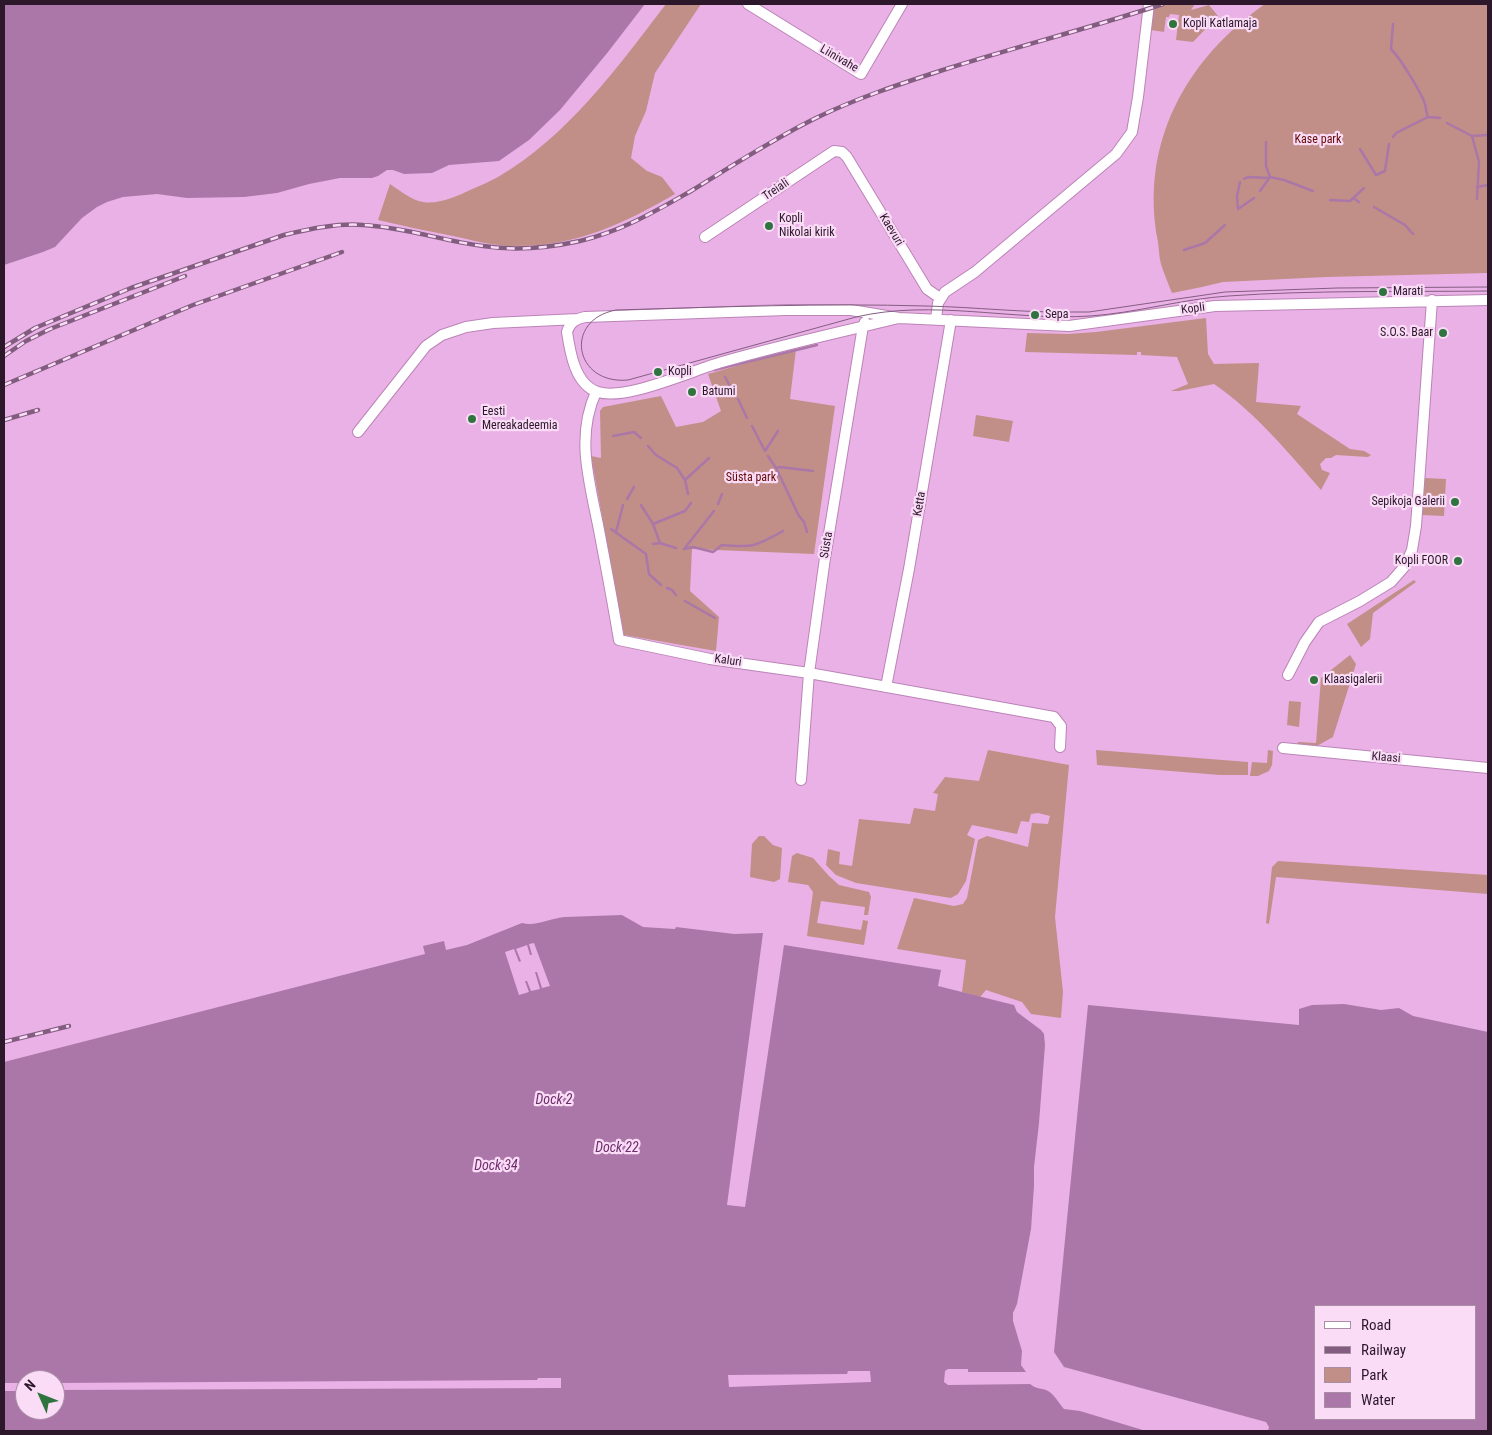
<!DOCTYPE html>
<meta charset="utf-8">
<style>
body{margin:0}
#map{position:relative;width:1492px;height:1435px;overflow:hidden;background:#eab1e6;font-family:"Roboto Condensed",sans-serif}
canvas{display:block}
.frame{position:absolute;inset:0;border:5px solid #2c172b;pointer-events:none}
.legend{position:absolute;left:1314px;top:1305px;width:162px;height:115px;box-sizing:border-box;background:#fadcf7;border:1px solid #a88da5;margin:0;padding:6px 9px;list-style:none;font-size:15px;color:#2c172b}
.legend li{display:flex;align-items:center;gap:10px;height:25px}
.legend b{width:25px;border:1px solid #a88da5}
.north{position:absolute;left:15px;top:1370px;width:50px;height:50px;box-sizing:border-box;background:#fadcf7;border:1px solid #a88da5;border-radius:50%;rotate:314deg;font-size:14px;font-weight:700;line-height:20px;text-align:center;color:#2c172b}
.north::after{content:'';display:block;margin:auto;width:18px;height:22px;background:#2f743f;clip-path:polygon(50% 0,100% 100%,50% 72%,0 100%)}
</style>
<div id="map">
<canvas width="1492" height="1435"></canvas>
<div class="frame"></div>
<ul class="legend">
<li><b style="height:6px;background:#fff"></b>Road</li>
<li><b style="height:6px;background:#835d80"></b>Railway</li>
<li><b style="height:14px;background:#c18f87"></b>Park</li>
<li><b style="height:14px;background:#ab77a8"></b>Water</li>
</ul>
<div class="north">N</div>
</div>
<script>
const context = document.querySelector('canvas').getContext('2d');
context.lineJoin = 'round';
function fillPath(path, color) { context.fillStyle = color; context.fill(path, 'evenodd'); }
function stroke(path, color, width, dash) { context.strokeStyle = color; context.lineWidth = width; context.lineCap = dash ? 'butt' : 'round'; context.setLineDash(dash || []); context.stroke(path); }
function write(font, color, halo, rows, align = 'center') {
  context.font = font + ' "Roboto Condensed",sans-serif'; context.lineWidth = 4.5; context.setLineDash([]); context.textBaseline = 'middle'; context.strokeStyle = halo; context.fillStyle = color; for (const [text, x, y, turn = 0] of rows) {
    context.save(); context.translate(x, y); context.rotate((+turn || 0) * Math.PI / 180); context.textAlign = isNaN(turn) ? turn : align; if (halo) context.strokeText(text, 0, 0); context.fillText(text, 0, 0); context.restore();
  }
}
fillPath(new Path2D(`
 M666 4H701L655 73 646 111 635 136 631 158 647 171 662 177 675 194C622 225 572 248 509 246 490 245 471 240 453 236 428 231 403 226 378 220L390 184C399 190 411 200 423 202 437 205 458 196 470 190 479 186 489 182 498 177 568 136 618 67 666 4Z
 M1153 4H1195L1191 10 1209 5 1218 16 1193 42 1176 40 1179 15 1170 14 1169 17H1166L1164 32 1151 30Z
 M1265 4H1488V273L1326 277 1223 282 1202 287 1172 293C1168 283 1164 274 1161 264 1159 257 1159 249 1158 242 1139 144 1186 59 1265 4Z
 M1206 318 1208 354 1214 364 1259 363 1256 402 1301 406 1297 414 1350 449 1364 451 1371 455 1368 457 1336 455 1331 458H1326L1320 464 1322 470 1330 473 1321 490C1288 452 1256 413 1214 384L1179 391H1171L1188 384 1177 357 1141 355V352H1137V355L1025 352 1027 333 1068 334 1096 332Z
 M796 349 790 399 835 406 814 554 692 549 690 591 719 617 716 651 624 635 591 456 601 458 600 411 603 407 661 396 676 427 703 422 721 411 708 374Z
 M976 415 1013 421 1009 442 973 436Z
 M1425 478 1446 479 1444 516 1422 515Z
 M1414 580 1416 582 1373 613 1370 639 1361 647 1347 624Z
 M1350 655 1356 664 1333 737 1315 747 1297 745 1298 742 1316 743 1321 678Z
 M1289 701 1301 702 1299 727 1287 725Z
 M988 750 1069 765 1055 917 1063 992 1061 1018 1031 1014 1022 1002 986 990 980 997 962 992 966 960 897 949 914 898 954 906 963 904 967 898 978 840 987 836 1028 847 1032 823 1048 824 1050 816 1038 813 1031 814 1029 822 1021 821 1017 834 972 825 967 835 975 839 966 881 958 894 951 898 856 883 836 875 826 865 828 849 840 852 839 864 852 866 859 819 910 824 914 808 935 811 938 794 933 793 945 777 979 781Z
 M1096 750 1248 762V775H1220L1097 765Z
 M1268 750 1273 751 1272 765 1269 771 1258 776H1250L1252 762 1267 763Z
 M759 836H764L773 845 782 848 780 879 774 882 750 877 752 844Z
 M797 853 813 858 829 876 839 885 869 892 871 897 868 915H864L865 907 821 901 817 923 861 930 863 920 868 921 864 945 807 936 813 892 808 885 788 882 792 856Z
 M1278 861 1488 875V894L1276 877 1269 924 1266 923 1272 867Z`), '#c18f87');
fillPath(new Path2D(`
 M4 4H645L608 52 560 110 529 140 499 161 449 165 432 173 404 174 393 170H387L378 176 372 178H340L309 184 277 193 244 197 187 198 157 194 123 197 107 202 97 207 82 218 55 247 43 252 4 265Z
 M622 915 643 927 675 929 676 927 734 934 763 933 727 1205 745 1207 784 945 941 970 938 986 1014 1005 1017 1012 1041 1030 1044 1034 1045 1045 1039 1123 1034 1167V1186L1031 1229 1017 1304 1013 1313V1321L1022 1351 1021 1365 1026 1372H968V1369H948L945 1371 944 1382 948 1385 1030 1384C1036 1389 1040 1388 1046 1390 1054 1393 1059 1404 1064 1409L1080 1411 1146 1431H4V1391H25V1410H55V1390L561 1388V1378H538L537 1380 55 1383V1380H25V1383H4V1062L425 954 423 946 444 941 446 950 467 945 522 923C535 927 551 918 565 917 584 916 603 916 622 915ZM848 1371H870L871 1382 729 1387 728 1375 847 1374Z
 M1344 1004 1381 1010 1399 1008 1413 1016 1488 1032V1431H1268L1269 1427 1266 1422 1064 1367 1054 1352 1088 1005 1299 1025V1009L1312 1005ZM1476 1306V1419H1316V1306Z`), '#ab77a8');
fillPath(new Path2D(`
 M534 943 550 986 542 988 537 972H535L540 989 531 991 527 981H525L529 992 519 995 505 952 514 949 519 962 521 961 516 949 527 945 530 955H532L529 944Z`), '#eab1e6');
stroke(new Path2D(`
 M1393 24 1391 49C1401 59 1418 88 1424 101 1426 106 1426 112 1428 117
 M1447 123 1472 136 1488 135
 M1472 136 1479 162 1477 199
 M1393 137 1396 133 1428 117 1440 118
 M1266 142V166L1270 177
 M1360 149 1376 175 1385 171 1389 144
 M1244 179 1248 177 1268 178
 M1240 182 1237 196 1238 209 1254 198
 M1477 187 1488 185
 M1260 191 1270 177 1284 180 1313 191
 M1353 198 1359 202
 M1330 200 1350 201 1364 188
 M1374 207 1405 225 1413 234
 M1184 250 1205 243 1225 225
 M714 370 817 345
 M725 377 734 393
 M738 399 747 418
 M752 426 765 451 778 431
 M613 436 634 432 641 438
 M648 446 656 455 677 468 685 480 688 494
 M768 456 776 468 799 516 804 522 807 532
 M776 468 780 467 813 471
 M751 479 761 475H779
 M685 480 709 458
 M627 499 634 487
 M718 504 722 494
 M641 505 653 524 660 543
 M653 524 685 511 691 503
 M611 529 646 554 649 574 661 585
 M616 532 623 505
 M653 544 660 543 676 548
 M684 549 693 547 713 552 722 545C754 548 756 546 783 531
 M684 549 714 511
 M667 588 672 590 676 595
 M685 601 715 618`), '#ab77a8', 2.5);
const minor = new Path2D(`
 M748 4 861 74 902 4
 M705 237 834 151 842 152 847 157 927 289 940 298
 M899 318C840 332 781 345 722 362 693 370 626 401 598 392 575 385 570 352 567 332 570 322 576 319 585 317L786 310H851L899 318 1069 326 1215 306 1488 300
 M936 319 938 303 945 292 975 272 1116 154 1132 132 1138 97 1149 4
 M596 392C575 438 590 483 599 530 606 567 613 603 619 640L710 659 809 673 1054 717 1061 726 1060 747
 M358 432 426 346 442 335 466 327 493 323 578 319
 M1288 675 1305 642 1319 622 1360 601 1391 582 1405 566 1412 550 1416 526 1432 300
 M886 687 909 569 951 320
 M1283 748 1488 768
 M801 780 809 673 825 558 863 326 865 322`);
stroke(minor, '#bb84b7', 12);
stroke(minor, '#fff', 10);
stroke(new Path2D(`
 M1488 287 1337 288 1225 292 1089 312H1074C1025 313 975 307 926 306 823 303 720 307 616 310 563 320 574 385 628 380L856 317C933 299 1012 321 1090 316 1136 313 1182 299 1228 296 1314 290 1402 292 1488 291`), '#835d80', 1);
const rail = new Path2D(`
 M4 347 35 328 131 288 284 235C309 229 337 223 363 225 404 227 443 241 483 246 515 251 548 248 580 241 622 231 654 212 691 191 732 166 773 139 816 118 857 98 900 84 943 70 1016 47 1090 28 1163 4
 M4 356 26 341 50 329 185 276
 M4 385 193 305 342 252
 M4 420 38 410
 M4 1042 69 1026`);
stroke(rail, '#835d80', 4.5);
stroke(rail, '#fadcf7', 2.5, [8]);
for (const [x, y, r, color] of [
 [1173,24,5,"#2f743f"],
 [769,226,5,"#2f743f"],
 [1383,292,5,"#2f743f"],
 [1035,315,5,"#2f743f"],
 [1443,333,5,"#2f743f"],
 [658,372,5,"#2f743f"],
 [692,392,5,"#2f743f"],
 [472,419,5,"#2f743f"],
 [1455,502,5,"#2f743f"],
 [1458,561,5,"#2f743f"],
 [1314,680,5,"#2f743f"]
]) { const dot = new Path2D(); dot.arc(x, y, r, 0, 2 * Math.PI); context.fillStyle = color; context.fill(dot); stroke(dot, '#fadcf7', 2); }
write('12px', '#2c172b', '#fadcf7', [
 ["Kopli Katlamaja",1183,24],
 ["Kopli",779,219],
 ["Nikolai kirik",779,233],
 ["Marati",1393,292],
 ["Sepa",1045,315],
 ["S.O.S. Baar",1433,333,"right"],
 ["Kopli",668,372],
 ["Batumi",702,392],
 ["Eesti",482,412],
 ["Mereakadeemia",482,426],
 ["Sepikoja Galerii",1445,502,"right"],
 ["Kopli FOOR",1448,561,"right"],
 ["Klaasigalerii",1324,680]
], 'left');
write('12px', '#2c172b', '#fadcf7', [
 ["Liinivahe",839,59,30],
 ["Treiali",776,190,-34],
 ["Kaevuri",891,230,59],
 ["Kopli",1193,309,-7],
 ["Ketta",920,504,-80],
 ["Süsta",827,545,-81],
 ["Kaluri",728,661,8],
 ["Klaasi",1386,758,5]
]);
write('12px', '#640906', '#fadcf7', [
 ["Kase park",1318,140],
 ["Süsta park",751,478]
]);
write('italic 14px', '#6d2d6b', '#fadcf7', [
 ["Dock 2",554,1100],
 ["Dock 22",617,1148],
 ["Dock 34",496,1166]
]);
</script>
